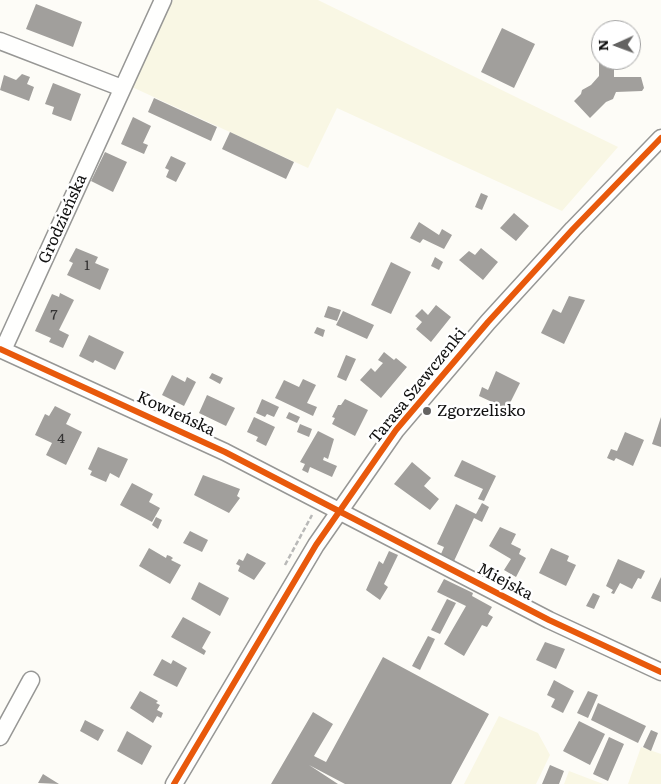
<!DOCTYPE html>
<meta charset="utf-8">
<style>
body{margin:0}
#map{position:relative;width:661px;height:784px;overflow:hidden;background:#fdfcf7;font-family:Literata,serif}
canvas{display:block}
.north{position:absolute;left:591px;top:20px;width:50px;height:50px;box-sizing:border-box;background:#fff;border:1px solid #a0a0a0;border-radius:50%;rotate:268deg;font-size:14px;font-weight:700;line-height:20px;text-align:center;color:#111}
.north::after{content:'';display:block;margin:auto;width:18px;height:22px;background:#646362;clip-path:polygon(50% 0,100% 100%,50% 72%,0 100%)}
</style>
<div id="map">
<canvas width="661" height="784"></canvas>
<div class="north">N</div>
</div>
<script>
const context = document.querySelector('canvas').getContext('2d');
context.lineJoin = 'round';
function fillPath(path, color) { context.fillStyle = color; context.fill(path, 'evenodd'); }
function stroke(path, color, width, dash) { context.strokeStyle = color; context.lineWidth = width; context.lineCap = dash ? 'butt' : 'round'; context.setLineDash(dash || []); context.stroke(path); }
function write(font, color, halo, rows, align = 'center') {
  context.font = font + ' Literata,serif'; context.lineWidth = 5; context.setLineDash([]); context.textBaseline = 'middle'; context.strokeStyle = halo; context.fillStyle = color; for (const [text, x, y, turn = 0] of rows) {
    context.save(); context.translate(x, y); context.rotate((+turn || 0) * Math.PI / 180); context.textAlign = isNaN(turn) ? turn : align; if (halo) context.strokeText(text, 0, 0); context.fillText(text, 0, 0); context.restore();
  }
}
fillPath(new Path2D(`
 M173 0H318L618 147 562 211 337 108 308 168 132 87Z
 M499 716 538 733 550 755 536 784H464Z
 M641 747 661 754V784H628Z
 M569 771 603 784H564Z`), '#f9f7e4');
fillPath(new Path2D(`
 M36 4 82 22 73 47 26 29Z
 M502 28 535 44 514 88 481 72Z
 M601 38V60H614V77H641L644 88 642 91 616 92 613 99 606 102 590 118 574 101 581 94 582 90 591 85 599 76V40Z
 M22 74 30 77 27 84 34 87 29 101 0 90 4 75 16 80Z
 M53 83 81 94 71 121 52 114 54 107 45 104Z
 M154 98 217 127 211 141 148 112Z
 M133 117 151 126 143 143 148 145 144 154 121 144Z
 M230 132 294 162 286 179 222 149Z
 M105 152 127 162 113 192 91 181Z
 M171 156 186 163 176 182 166 177 169 170 165 168Z
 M481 193 488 196 482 210 475 207Z
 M514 213 529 226 516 241 500 228Z
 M419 222 439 235 442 229 452 235 444 249 423 239 420 243 410 238Z
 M76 248 98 257 95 263 109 269 100 290 67 275 73 263 69 261Z
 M481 248 498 262 483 280 459 260 469 251 475 255Z
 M435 257 443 262 439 270 431 266Z
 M391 262 411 272 391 314 371 305Z
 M60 293 74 300 59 330 69 335 63 348 49 342 51 338 35 331 52 294 59 297Z
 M569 296 585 300 564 344 541 333 553 309 561 313Z
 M436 305 451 317 431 342 416 329 422 322 415 316 422 309 428 315Z
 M328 306 341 310 337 321 324 317Z
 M343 311 374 325 367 339 336 325Z
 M317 327 325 330 323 337 314 333Z
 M89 335 124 352 115 370 95 360 93 363 79 356Z
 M384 352 394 360 396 358 407 367 381 398 360 380 371 368 375 372 383 363 378 360Z
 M346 355 356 359 346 381 337 377Z
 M496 371 520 383 507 409 479 396 482 387 488 390Z
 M212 373 223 378 220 384 209 378Z
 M172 375 185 382 187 377 196 382 184 406 162 395Z
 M303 379 316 385 307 403 317 407 313 416 275 398 284 380 299 387Z
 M207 395 235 408 226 426 199 413Z
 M262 399 279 407 274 417 267 414 265 417 256 413Z
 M345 399 368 410 355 436 332 424 335 418 332 417 338 405H341Z
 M55 406 71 414 66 424 82 432 66 465 46 455 52 443 35 435 45 414 49 416Z
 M289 412 300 417 297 423 286 418Z
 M254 417 275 427 266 446 256 441 258 437 247 432Z
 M661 417V447L652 444Z
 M300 424 312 429 309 437 297 432Z
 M318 431 334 439 328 459 324 457 323 460 337 466 332 477 310 467 308 473 302 470 305 464 300 462Z
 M625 432 644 440 633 466 616 458 614 461 607 458 611 449 617 451Z
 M98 447 128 459 119 478 110 473 106 482 90 475 92 471 88 469Z
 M462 460 496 476 484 501 478 499 483 489 454 476Z
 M412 462 431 478 424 486 439 499 430 510 394 484Z
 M203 475 240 489 237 496 240 498 229 513 194 495Z
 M132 483 153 494 149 502 160 508 152 522 120 505Z
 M482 503 489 507 482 522 474 518 454 561 441 554 444 547 437 544 456 504 476 514Z
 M156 517 162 520 158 529 152 525Z
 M500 527 516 534 511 544 521 549 519 554 526 558 516 577 504 570 511 559 489 546Z
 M190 531 208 540 202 552 183 543Z
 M149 548 166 558 167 555 170 556 173 558 171 560 181 565 170 584 139 566Z
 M551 548 569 556 567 561 576 565 566 586 539 573Z
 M389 551 398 555 384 584 388 587 380 600 366 590 379 561 383 564Z
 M247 553 266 563 254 580 238 571 240 566 236 564 239 559 243 561Z
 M618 559 645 571 641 579 638 578 632 589 620 583 614 594 611 593 613 590 606 586Z
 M661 577V602L651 598Z
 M444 579 473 593 472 596 492 607 488 614 493 617 487 627 482 625 464 656 444 644 466 606 437 592Z
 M199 582 229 598 220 616 191 599Z
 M593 593 600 596 594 609 586 606Z
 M447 599 456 603 440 634 431 630Z
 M183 617 211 632 202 648 206 651 204 655 171 637Z
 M428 636 435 639 420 670 412 666Z
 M545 642 565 649 556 669 536 660Z
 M383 657 489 714 451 784H345L309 765 338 784H271L313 712 333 724 314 756 326 762Z
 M162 659 171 664 173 660 187 668 177 687 153 675Z
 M554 680 574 691 563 713 551 707 555 699 547 695Z
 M140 691 158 701 156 703 160 705 157 710 163 713 161 718 157 716 153 723 130 708Z
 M588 691 598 695 588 718 577 713Z
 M598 703 646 726 638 743 591 720Z
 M85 720 104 730 98 741 80 731Z
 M579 721 605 734 590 765 563 751Z
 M651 730 658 733 651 751 643 747Z
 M127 731 152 746 142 765 117 751Z
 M609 737 624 744 608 781 593 774Z
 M550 765 564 771 559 784H542Z
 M43 774 59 784 38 783Z`), '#a19f9c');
const minor = new Path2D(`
 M0 41 122 88
 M0 349 225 452 549 620 661 672
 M3 350 163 0
 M0 737 31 680
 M174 784 316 545 396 430 488 322 573 229 661 138`);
stroke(minor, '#979795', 19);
stroke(new Path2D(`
 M285 565 312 515`), '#b9b9b8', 2.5, [5, 2.5]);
stroke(minor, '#fffffe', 16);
stroke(new Path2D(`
 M0 349 225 452 549 620 661 672
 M174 784 316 545 396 430 488 322 573 229 661 138`), '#e8590c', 6);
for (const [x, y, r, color] of [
 [427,411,5,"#646362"]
]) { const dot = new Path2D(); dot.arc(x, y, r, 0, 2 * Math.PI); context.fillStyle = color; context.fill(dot); stroke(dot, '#fff', 2); }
write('14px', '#353434', null, [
 ["1",87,266],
 ["7",54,315],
 ["4",61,439]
]);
write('16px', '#111', '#fff', [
 ["Grodzieńska",63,219,-66],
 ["Tarasa Szewczenki",418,386,-51],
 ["Kowieńska",176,414,25],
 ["Miejska",505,582,28]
]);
write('16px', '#111', '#fff', [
 ["Zgorzelisko",437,411]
], 'left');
</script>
